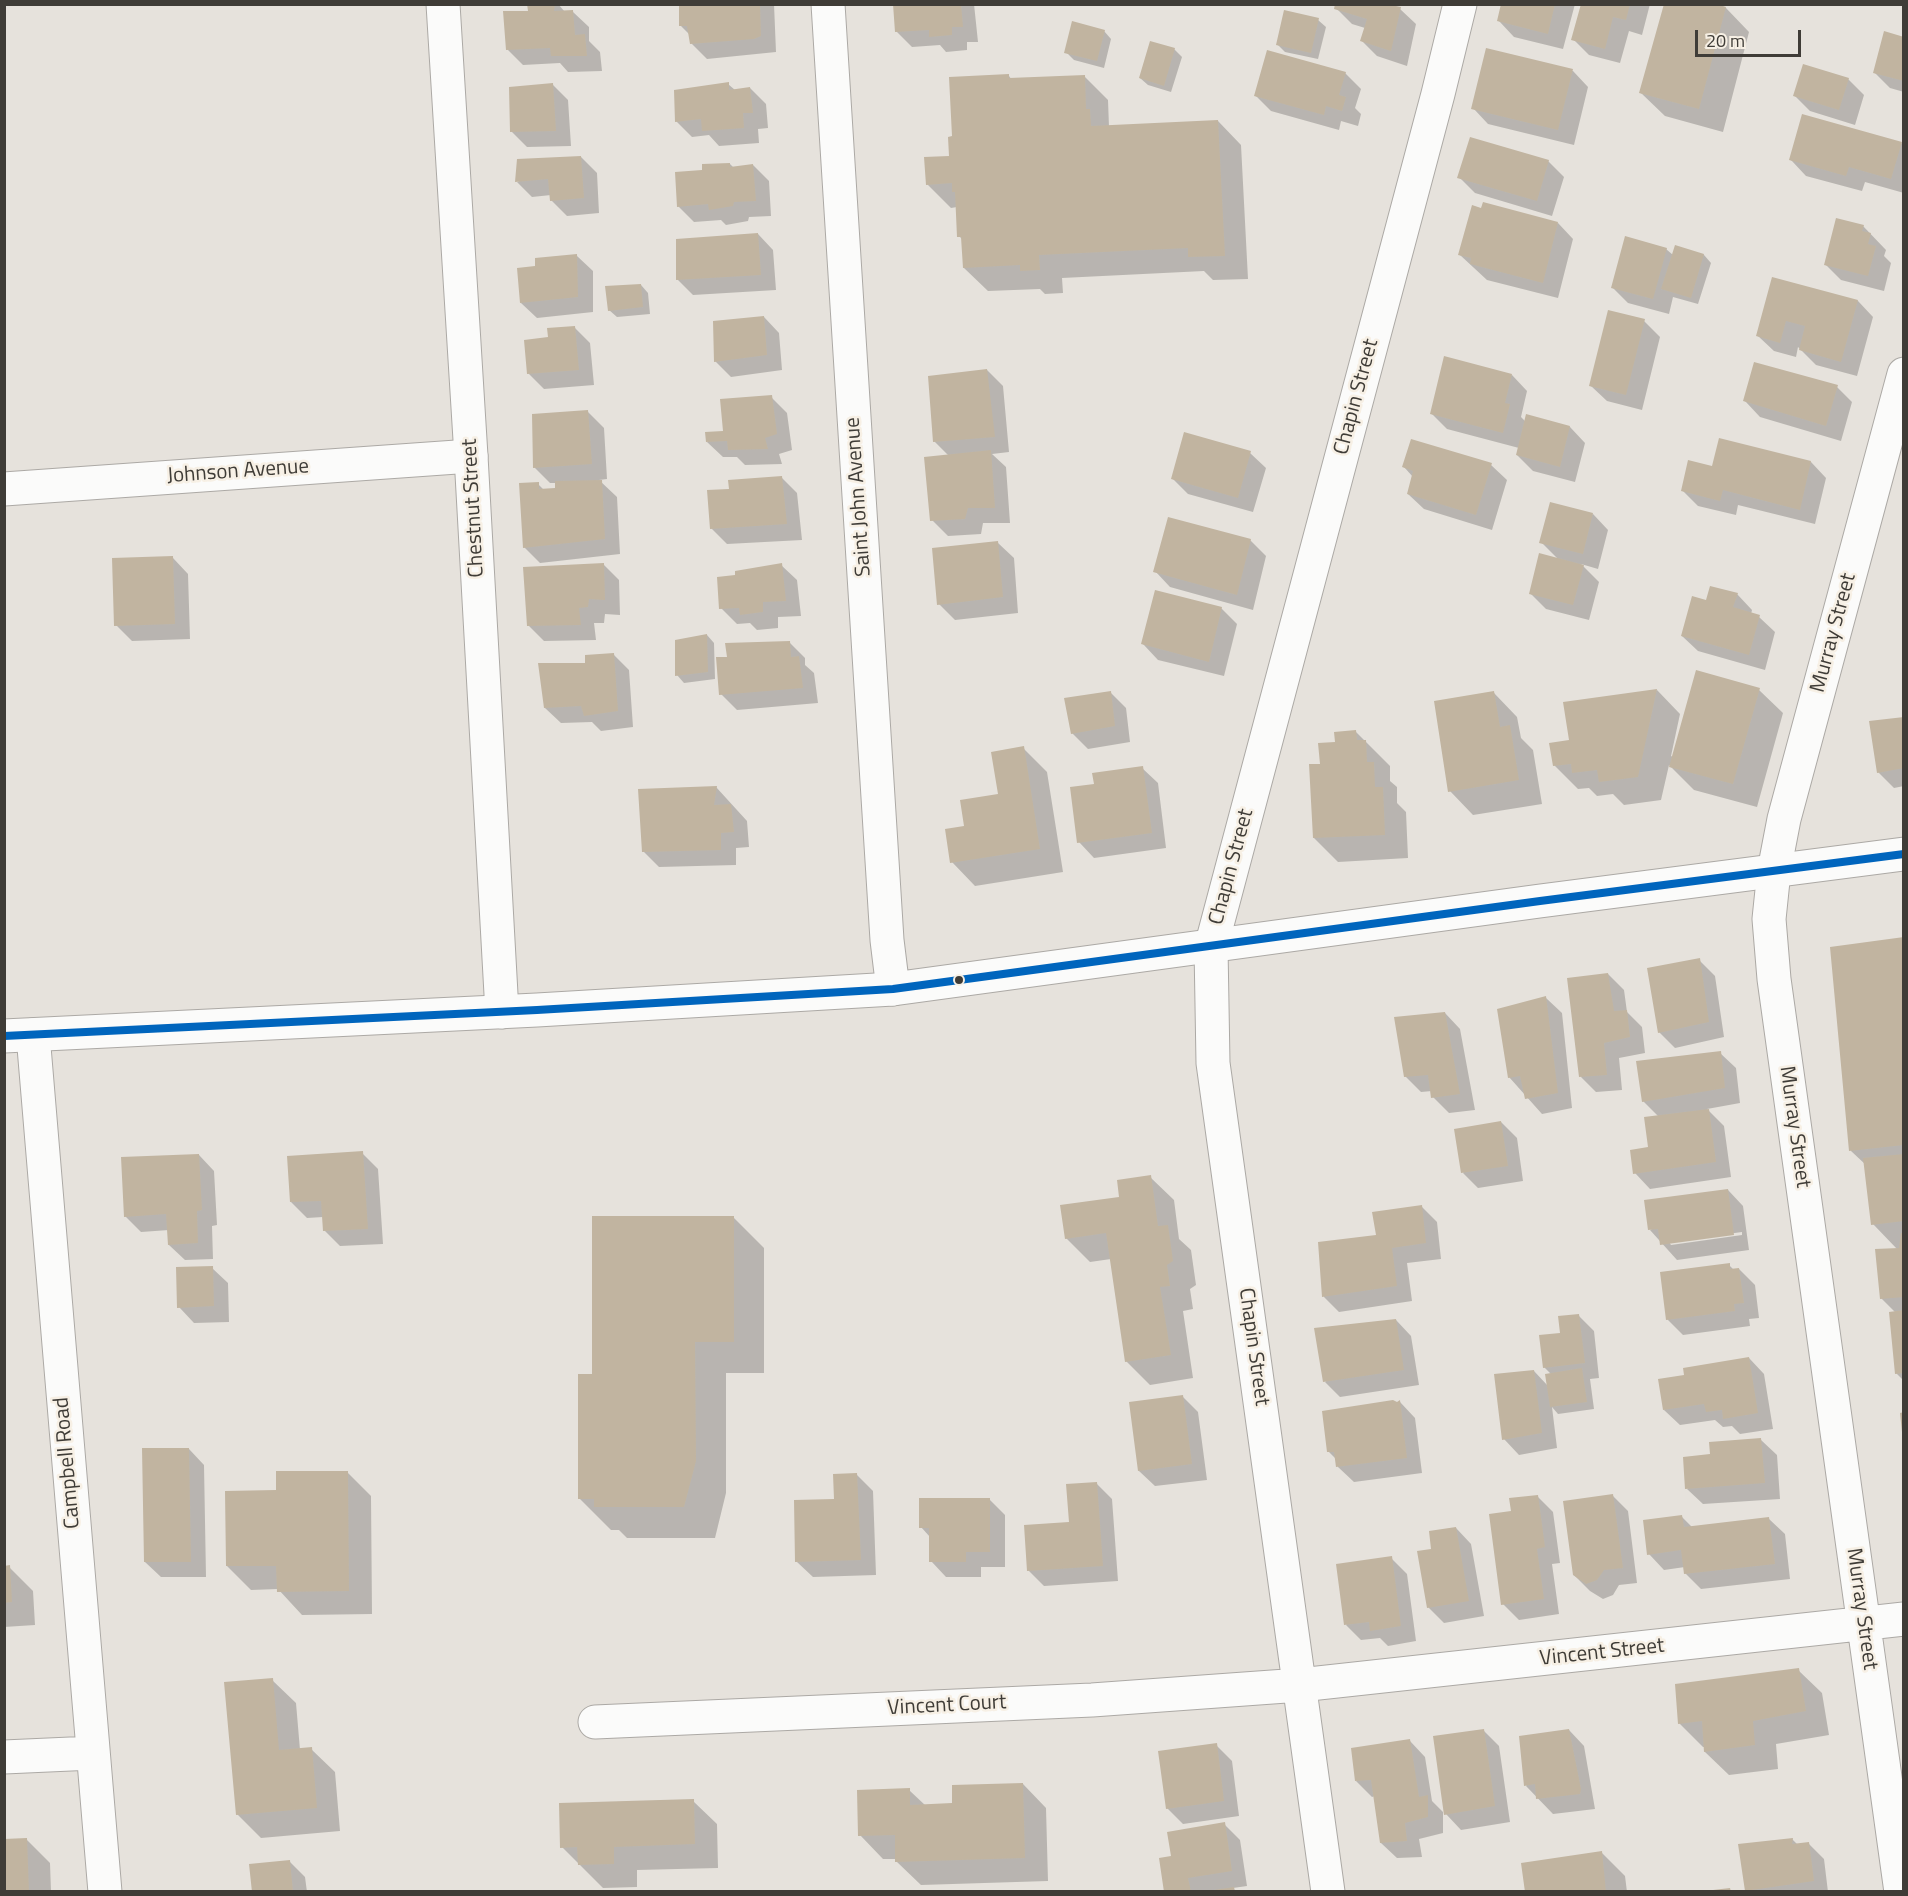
<!DOCTYPE html>
<style>
body{margin:0}
#map{position:relative;width:1908px;height:1896px;overflow:hidden;background:#e6e2dc;font-family:"Titillium Web",sans-serif}
canvas{display:block}
.frame{position:absolute;inset:0;border:6px solid #3f3c37;pointer-events:none}
.scale{position:absolute;left:1695px;top:30px;width:106px;height:27px;box-sizing:border-box;border:3px solid #3f3c37;border-top:0;padding-left:8px;font-size:18px;line-height:21px;white-space:nowrap;color:#3f3c37;-webkit-text-stroke:4px #f7f0e5;paint-order:stroke}
</style>
<div id="map">
<canvas width="1908" height="1896"></canvas>
<div class="frame"></div>
<div class="scale">20 m</div>
</div>
<script>
const context = document.querySelector('canvas').getContext('2d');
context.lineJoin = 'round';
function fillPath(path, color) { context.fillStyle = color; context.fill(path, 'evenodd'); }
function stroke(path, color, width, dash) { context.strokeStyle = color; context.lineWidth = width; context.lineCap = dash ? 'butt' : 'round'; context.setLineDash(dash || []); context.stroke(path); }
function write(font, color, halo, rows, align = 'center') {
  context.font = font + ' "Titillium Web",sans-serif'; context.lineWidth = 5; context.setLineDash([]); context.textBaseline = 'middle'; context.strokeStyle = halo; context.fillStyle = color; for (const [text, x, y, turn = 0] of rows) {
    context.save(); context.translate(x, y); context.rotate((+turn || 0) * Math.PI / 180); context.textAlign = isNaN(turn) ? turn : align; if (halo) context.strokeText(text, 0, 0); context.fillText(text, 0, 0); context.restore();
  }
}
fillPath(new Path2D(`
 M528 4H558L565 12H573L589 27V41L600 52 602 71 568 72 560 63 523 65 507 49 530 13Z
 M680 4H774L776 52 707 59 691 43 690 35 681 26Z
 M894 4H974L978 42H967V50L946 52 940 45 912 47 896 31Z
 M1337 4H1396V8L1400 9 1416 24 1407 66 1377 56 1362 41 1365 28 1352 24 1336 8Z
 M1503 4H1575L1563 49 1514 37 1499 21Z
 M1582 4H1650L1642 35 1629 31 1620 63 1589 55 1573 39Z
 M1711 4 1726 8 1749 32 1723 132 1665 116 1641 93Z
 M1318 20 1326 27 1318 59 1285 52 1277 44Z
 M1104 31 1111 39 1104 68 1074 60 1066 52Z
 M1904 38V92L1890 88 1875 73Z
 M1174 49 1182 57 1171 92 1148 85 1140 78Z
 M1487 50 1573 71 1588 87 1574 145 1488 124 1473 108Z
 M1345 73 1361 89 1355 108 1361 114 1358 126 1341 121 1339 130 1271 111 1255 95Z
 M1009 76 1012 80 1084 76 1108 100 1109 127 1218 121 1241 145 1248 279 1213 280 1204 271 1062 278 1063 293 1045 294 1040 289 988 291 964 268 963 240 959 236 957 207 951 208 927 184 950 158 954 137Z
 M1848 79 1864 95 1855 125 1810 111 1795 96Z
 M552 84 568 100 571 146 527 147 511 131Z
 M728 84 735 90 750 88 766 104 768 128 758 129 759 143 719 146 709 135 692 137 676 121Z
 M1901 143 1904 145V193L1865 182 1862 191 1806 176 1791 160Z
 M581 157 597 173 599 213 567 216 551 200V195L532 197 517 182Z
 M1548 161 1564 177 1552 216 1475 193 1459 177Z
 M730 164 734 168 753 165 769 181 771 216 749 217 748 221 726 225 721 220 694 222 678 206 703 172Z
 M1558 223 1573 239 1558 298 1487 280 1460 255Z
 M1863 226 1886 250 1884 256 1891 263 1884 291 1841 280 1825 264Z
 M758 234 773 250 776 290 693 295 677 279Z
 M1676 247 1704 255 1711 263 1698 304 1673 297 1669 314 1628 303 1613 288 1666 249 1673 255Z
 M577 256 593 271V312L537 318 521 303 537 267Z
 M1774 279 1858 301 1873 317 1857 376 1816 365 1798 347 1796 357 1774 351 1758 336Z
 M641 285 648 293 650 314 617 317 609 310Z
 M764 317 779 333 782 370 731 377 715 361Z
 M1644 321 1660 337 1642 410 1607 401 1591 386Z
 M575 328 590 343 594 385 544 389 528 373 550 339Z
 M987 370 1003 386 1009 452 992 454 1006 467 1010 523H983L981 534 948 536 932 520 949 456 934 441Z
 M1512 375 1527 391 1521 417 1526 422 1570 427 1585 443 1575 482 1533 471 1517 455 1519 448 1447 429 1431 413Z
 M1837 387 1852 402 1841 441 1760 417 1745 401Z
 M771 397 787 413 792 450 779 454 782 464 745 465 737 457H723L707 442 724 432Z
 M588 412 604 428 607 479 599 480 617 497 620 554 540 563 524 547 538 484 544 490 557 489V483H550L534 467Z
 M1250 453 1266 468 1253 512 1188 494 1173 479Z
 M1811 462 1826 478 1815 524 1738 505 1736 515 1698 506 1683 491 1713 468Z
 M1491 465 1507 480 1492 530 1424 509 1408 494 1413 477 1404 467Z
 M781 477 797 493 802 540 727 544 711 528Z
 M1593 514 1608 530 1598 569 1581 564 1599 582 1589 620 1546 609 1530 593 1558 559 1541 542Z
 M1250 540 1266 556 1253 610 1170 587 1155 571Z
 M998 543 1014 558 1018 613 955 620 939 604Z
 M173 558 188 574 190 639 132 641 116 625Z
 M603 564 619 580 620 615 605 614 604 623H594L596 640 544 641 528 625Z
 M781 565 797 580 801 616 778 617V628L757 630 750 623 737 624 721 608 736 576Z
 M1737 594 1752 610 1751 614 1759 617 1775 632 1765 670 1698 651 1682 636 1707 602Z
 M1221 608 1237 624 1224 676 1158 660 1143 644Z
 M707 635 714 643 715 679 684 683 677 675Z
 M789 642 805 658V665L814 673 818 703 737 710 721 694 729 658Z
 M614 655 629 670 633 727 601 731 592 722 561 723 545 708 587 665Z
 M1657 690 1680 714 1671 756 1673 757 1759 690 1783 713 1757 807 1694 790 1669 765 1661 800 1624 805 1613 794 1597 796 1589 788 1578 789 1554 765 1570 741Z
 M1110 692 1126 708 1130 742 1088 749 1072 733Z
 M1494 693 1517 717 1521 738 1533 750 1542 804 1473 815 1450 791Z
 M1904 718V786L1894 788 1878 772Z
 M1356 732 1390 766V781L1397 787V803L1406 812 1408 858 1338 862 1314 838 1321 765Z
 M1023 748 1047 772 1063 872 975 886 952 862 1000 795Z
 M1142 768 1158 783 1166 848 1094 858 1079 842 1095 785Z
 M716 787 747 821 749 847 736 848V865L659 867 643 851Z
 M1904 938V1381L1896 1373V1313L1881 1298 1897 1249 1873 1224 1866 1165 1851 1151Z
 M1699 960 1715 976 1724 1037 1675 1048 1659 1032Z
 M1608 974 1624 990 1627 1012 1642 1027 1645 1053 1619 1058 1622 1090 1596 1092 1581 1077Z
 M1546 998 1562 1013 1572 1108 1542 1114 1509 1077Z
 M1445 1013 1460 1029 1475 1110 1449 1113 1433 1097 1432 1091 1421 1092 1405 1076Z
 M1720 1053 1736 1068 1740 1103 1707 1109 1724 1126 1731 1177 1650 1189 1635 1173 1650 1149 1659 1117 1643 1101Z
 M1501 1122 1517 1138 1523 1181 1478 1188 1463 1173Z
 M362 1153 378 1169 383 1244 340 1246 324 1230 323 1217 307 1218 291 1202Z
 M199 1155 214 1171 217 1225 212 1226 213 1259 185 1260 169 1245V1230L141 1232 125 1216Z
 M1150 1177 1174 1200 1179 1239 1191 1250 1196 1285 1190 1289 1193 1309 1183 1311 1193 1378 1150 1385 1126 1361 1111 1259 1090 1262 1066 1238Z
 M1728 1190 1743 1206 1749 1250 1677 1260 1650 1230ZM1742 1232V1235L1671 1245 1669 1242Z
 M1421 1206 1437 1222 1441 1259 1407 1263 1412 1301 1339 1312 1324 1297 1319 1244 1378 1236Z
 M733 1217 764 1248V1373H726V1493L715 1538H627L619 1530H611L580 1499 594 1376Z
 M1729 1265 1734 1270 1739 1269 1755 1285 1759 1318 1749 1319 1750 1326 1683 1335 1667 1319Z
 M212 1268 228 1283 229 1322 194 1323 179 1307Z
 M1579 1316 1594 1331 1599 1378 1590 1379 1594 1409 1558 1414 1552 1407 1557 1448 1519 1455 1504 1439 1534 1371 1548 1386 1551 1374 1544 1367 1561 1334Z
 M1396 1320 1411 1336 1419 1385 1340 1397 1325 1382Z
 M1749 1358 1764 1374 1773 1429 1740 1434 1732 1426 1723 1427 1715 1420 1680 1425 1664 1410 1686 1377Z
 M1182 1396 1198 1412 1207 1480 1155 1486 1139 1471Z
 M1400 1402 1415 1418 1422 1473 1354 1482 1338 1467 1337 1460 1328 1451Z
 M1761 1440 1777 1455 1780 1499 1703 1504 1687 1489Z
 M189 1449 204 1465 206 1577H161L145 1562Z
 M347 1472 371 1496 372 1614 302 1615 278 1589 251 1590 227 1566 277 1491Z
 M857 1475 873 1491 876 1575 813 1577 797 1562 835 1500Z
 M1097 1484 1112 1499 1118 1581 1044 1586 1028 1570 1070 1523Z
 M1537 1496 1553 1512 1560 1563 1552 1564 1559 1614 1519 1620 1503 1604 1512 1512Z
 M1613 1496 1628 1511 1637 1583 1619 1585 1613 1595 1603 1599 1590 1591 1574 1575Z
 M989 1499 1005 1515V1567H981V1577H946L931 1561 930 1537 921 1527Z
 M1682 1517 1692 1527 1769 1519 1785 1534 1790 1579 1701 1589 1685 1573V1567L1664 1570 1649 1554Z
 M1456 1528 1471 1544 1484 1616 1444 1623 1428 1607 1433 1550Z
 M1391 1558 1407 1574 1416 1641 1388 1646 1380 1638 1361 1640 1346 1625Z
 M4 1567H9L33 1591 35 1625 4 1627Z
 M1798 1670 1822 1693 1829 1735 1776 1744 1778 1769 1729 1775 1705 1752V1747H1703L1679 1723Z
 M272 1680 296 1703 300 1750 311 1749 335 1772 340 1831 261 1838 237 1814Z
 M1483 1730 1499 1746 1510 1822 1461 1830 1446 1814Z
 M1569 1730 1584 1746 1595 1809 1553 1814 1526 1786Z
 M1410 1741 1425 1757 1432 1801 1443 1812V1833L1419 1839 1422 1857 1397 1858 1381 1843 1375 1796 1372 1797 1356 1781Z
 M1216 1745 1232 1761 1239 1816 1183 1824 1167 1808Z
 M1023 1784 1046 1808 1048 1881 921 1885 897 1862V1859H883L860 1835 909 1790 926 1806 954 1805Z
 M693 1801 717 1824 718 1868 637 1870V1887L603 1888 562 1847Z
 M1224 1824 1240 1840 1247 1886 1233 1888 1236 1892H1166L1173 1857Z
 M26 1839 50 1863 51 1892H4Z
 M1792 1839 1798 1845 1809 1844 1824 1859 1828 1892H1748L1746 1890Z
 M1602 1853 1625 1876 1627 1892H1527Z
 M289 1861 305 1877 307 1892H253Z`), '#0003');
fillPath(new Path2D(`
 M527 4H555L554 11 573 10 575 35 585 34 587 56H551L550 48 506 50 503 11H528Z
 M679 4H760L761 36 754 39 690 44 687 26H679Z
 M893 4H961L963 27H952V35L929 37V30L895 32Z
 M1335 4H1386L1401 7 1391 51 1360 41 1367 19 1334 9Z
 M1501 4H1555L1548 34 1497 21Z
 M1581 4H1630L1626 20 1613 17 1605 49 1571 40Z
 M1664 4H1717L1726 7 1699 109 1639 93Z
 M1284 10 1319 18 1311 53 1276 45Z
 M1072 21 1105 30 1097 61 1064 53Z
 M1884 31 1904 37V81L1873 73Z
 M1150 41 1175 48 1164 86 1139 78Z
 M1486 48 1573 69 1558 130 1471 109Z
 M1267 50 1346 72 1339 95 1346 97 1342 111 1326 106 1324 115 1254 96Z
 M1803 64 1849 78 1839 110 1793 96Z
 M1009 74V78L1085 75 1086 109H1090L1091 126 1218 120 1225 256 1188 257V248L1039 255 1040 270 1020 271V265L963 268 961 237H957L955 192H952V183L926 185 924 157 949 156 948 137 952 136 949 77Z
 M729 82V90L750 87 753 113H743L744 128 702 131 701 119 675 122 674 90Z
 M553 83 556 131 510 132 509 87Z
 M1802 114 1902 142 1891 179 1849 167 1846 176 1789 160Z
 M1470 137 1549 160 1537 201 1457 178Z
 M581 156 584 198 550 201 548 179 515 182 517 159Z
 M730 163V167L753 164 756 201 734 202 733 206 709 210 708 204 677 207 675 172 702 170V164Z
 M1483 202 1558 222 1543 283 1470 264 1471 258 1458 255 1472 205 1481 208Z
 M1836 218 1864 225 1862 231 1871 233 1868 244 1876 246 1868 276 1824 265Z
 M758 233 761 275 676 280V239Z
 M1625 236 1667 248 1653 299 1611 288Z
 M1675 245 1704 254 1691 298 1661 289Z
 M577 254 578 297 520 303 517 268 535 266V258Z
 M1772 277 1858 300 1841 362 1799 350 1805 326 1786 321 1780 343 1756 336Z
 M641 284 643 307 608 311 605 286Z
 M1608 310 1645 319 1626 395 1589 386Z
 M764 316 767 355 714 362 713 321Z
 M575 326 579 370 527 374 524 340 548 337 547 328Z
 M1444 356 1512 374 1505 403 1510 404 1503 433 1430 414Z
 M1754 362 1838 385 1826 426 1743 401Z
 M987 369 995 437 933 442 928 376Z
 M772 395 777 434 765 438 768 449 728 450 727 441 706 442 705 432 723 431 720 399Z
 M588 410 592 464 533 468 532 414Z
 M1526 414 1570 426 1560 467 1516 455Z
 M1184 432 1251 451 1238 498 1171 479Z
 M1719 438 1811 461 1800 510 1723 490 1720 501 1681 491 1688 460 1712 466Z
 M1411 439 1492 463 1476 515 1407 494 1413 471 1402 467Z
 M991 450 995 508H968L965 519 930 521 924 457Z
 M782 476 787 524 710 529 707 490 729 489 728 480Z
 M602 480 605 539 523 548 519 483 539 482V489L555 488V481Z
 M1550 502 1593 513 1583 554 1539 543Z
 M1168 517 1251 539 1237 595 1153 572Z
 M998 541 1003 597 937 605 932 548Z
 M1539 553 1584 565 1573 605 1529 594Z
 M173 556 175 624 114 626 112 558Z
 M604 563 605 600 589 599 588 607 579 608 581 625 527 626 523 567Z
 M782 563 786 601 763 602V612L740 615 739 608 719 609 717 577 735 575V571Z
 M1710 586 1738 593 1733 607 1760 615 1749 655 1681 636 1692 596 1706 600Z
 M1155 590 1222 607 1209 662 1141 644Z
 M707 634 708 672 675 676V640Z
 M790 641 791 657 799 656 803 688 719 695 716 657H727L725 643Z
 M614 653 618 711 584 716 581 706 544 708 538 663H585V655Z
 M1696 670 1760 688 1733 784 1669 767Z
 M1657 689 1638 777 1599 782 1597 770 1572 773 1571 764 1553 766 1549 743 1569 740 1563 702Z
 M1111 691 1115 726 1071 734 1064 698Z
 M1494 691 1500 727 1510 725 1519 780 1448 792 1434 701Z
 M1904 717V768L1877 773 1869 721Z
 M1356 730 1357 740H1366L1367 762H1374L1375 787H1383L1385 835 1313 838 1309 764H1320L1318 743 1335 742 1334 732Z
 M1024 746 1040 849 950 863 945 829 964 826 960 800 998 794 991 752Z
 M1143 766 1152 833 1077 843 1070 787 1094 784 1092 773Z
 M717 786 714 805 731 804 734 832 721 833V850L642 852 638 789Z
 M1904 937V1145L1849 1151 1830 947Z
 M1700 958 1709 1022 1658 1033 1647 968Z
 M1608 973 1614 1011 1627 1010 1630 1037 1604 1043 1607 1075 1579 1077 1567 978Z
 M1546 996 1558 1093 1525 1099 1520 1076 1508 1078 1497 1009Z
 M1445 1012 1460 1094 1431 1098 1428 1075 1404 1077 1394 1017Z
 M1721 1051 1725 1088 1642 1102 1636 1061Z
 M1709 1109 1716 1162 1633 1174 1630 1150 1648 1147 1644 1117Z
 M1501 1121 1508 1166 1461 1173 1454 1129Z
 M363 1151 368 1229 323 1231 321 1201 290 1202 287 1156Z
 M199 1154 202 1210 197 1211 198 1243 168 1245 166 1214 124 1217 121 1157Z
 M1904 1154V1221L1871 1225 1863 1158Z
 M1151 1175 1158 1226 1168 1225 1173 1261 1167 1265 1170 1286 1160 1287 1171 1355 1125 1362 1106 1233 1065 1239 1060 1205 1119 1197 1117 1180Z
 M1728 1189 1734 1235 1660 1245 1658 1229 1648 1230 1644 1200Z
 M1422 1205 1426 1243 1392 1248 1397 1286 1322 1297 1318 1242 1376 1235 1372 1212Z
 M592 1216H734V1342H695L696 1461 684 1507H594V1499H578V1374H592Z
 M1901 1233H1904V1297L1880 1299 1875 1249 1899 1248Z
 M1730 1263V1269L1739 1268 1744 1303 1734 1304 1735 1311 1666 1320 1660 1272Z
 M213 1266 214 1306 177 1308 176 1267Z
 M1904 1310V1373L1895 1374 1889 1312Z
 M1579 1314 1585 1363 1543 1368 1539 1335 1560 1333 1558 1316Z
 M1396 1319 1404 1370 1323 1382 1314 1328Z
 M1749 1357 1758 1413 1723 1419 1722 1410 1706 1412 1704 1404 1663 1410 1658 1379 1684 1375 1683 1368Z
 M1582 1368 1587 1402 1550 1407 1545 1374Z
 M1534 1370 1542 1433 1502 1440 1494 1374Z
 M1183 1395 1192 1464 1138 1471 1129 1402Z
 M1393 1400 1397 1402 1400 1400 1407 1458 1336 1467 1334 1452H1327L1322 1411Z
 M1904 1412V1431L1902 1432 1900 1413Z
 M1761 1438 1765 1483 1685 1489 1683 1457 1710 1454 1709 1442Z
 M142 1448H189L191 1562H144Z
 M276 1471H348L349 1591 277 1592 276 1566H226L225 1491 276 1490Z
 M857 1473 861 1560 795 1562 794 1500 834 1499 833 1474Z
 M1097 1482 1103 1566 1027 1571 1024 1525 1069 1522 1066 1484Z
 M1613 1494 1623 1568 1604 1570 1597 1580 1586 1584 1573 1575 1563 1501Z
 M1538 1495 1545 1547 1537 1549 1544 1599 1501 1605 1489 1514 1511 1511 1509 1498Z
 M919 1498H990V1552H966V1562H929V1528H919Z
 M1682 1515 1684 1527 1769 1517 1775 1564 1684 1574 1681 1550 1647 1555 1643 1520Z
 M1456 1527 1469 1601 1427 1608 1417 1551 1431 1549 1429 1531Z
 M1392 1556 1401 1626 1370 1631 1369 1622 1344 1625 1336 1564Z
 M10 1565 12 1602 4 1603V1566Z
 M1799 1668 1806 1711 1753 1721 1755 1745 1704 1752 1702 1721 1678 1724 1675 1684Z
 M273 1678 279 1750 312 1747 317 1808 236 1815 224 1682Z
 M1484 1729 1495 1806 1444 1815 1433 1736Z
 M1569 1729 1581 1789 1580 1794 1536 1799 1535 1784 1524 1786 1519 1736Z
 M1410 1739 1419 1797 1428 1795V1817L1405 1823 1407 1841 1380 1843 1371 1780 1355 1781 1351 1748Z
 M1217 1743 1224 1801 1166 1809 1158 1751Z
 M1023 1783 1025 1858 895 1862V1835L858 1836 857 1790 910 1788V1805L952 1803V1785Z
 M694 1799 695 1844 614 1847V1864L578 1865 577 1847 560 1848 559 1803Z
 M1225 1822 1232 1871 1188 1878 1191 1892H1164L1159 1858 1171 1856 1167 1832Z
 M27 1838 29 1892H4V1839Z
 M1793 1838 1792 1844 1809 1842 1814 1881 1745 1891 1738 1844Z
 M1602 1851 1606 1892H1525L1521 1863Z
 M290 1860 293 1892H252L249 1864Z
 M1234 1887 1235 1892H1214V1890Z
 M1730 1888 1731 1892H1713V1890Z`), '#c1b4a0');
const minor = new Path2D(`
 M828 4 887 940 893 989
 M4 489 471 456
 M33 1035 105 1892
 M595 1722 1092 1700 1300 1685 1904 1619
 M4 1757 93 1753
 M1328 1892 1213 1063 1211 947 1438 94 1460 4
 M1901 1892 1774 979 1769 919 1774 871 1784 819 1904 374`);
const tertiary = new Path2D(`
 M443 4 471 456 502 1012`);
const primary = new Path2D(`
 M4 1036 537 1010 893 989 1540 901 1904 854`);
stroke(minor, '#aca9a5', 35);
stroke(tertiary, '#aca9a5', 35);
stroke(primary, '#aca9a5', 35);
stroke(minor, '#fbfbfa', 33);
stroke(tertiary, '#fbfbfa', 33);
stroke(primary, '#fbfbfa', 33);
stroke(new Path2D(`
 M4 1036 537 1010 893 989 1540 901 1904 854`), '#0065bd', 8);
for (const [x, y, r, color] of [
 [959,980,5,"#3f3c37"]
]) { const dot = new Path2D(); dot.arc(x, y, r, 0, 2 * Math.PI); context.fillStyle = color; context.fill(dot); stroke(dot, '#f7f0e5', 2); }
write('21px', '#3f3c37', '#f7f0e5', [
 ["Chapin Street",1357,397,-75],
 ["Johnson Avenue",238,472,-4],
 ["Saint John Avenue",859,497,-94],
 ["Chestnut Street",474,508,-93],
 ["Murray Street",1834,633,-75],
 ["Chapin Street",1232,867,-75],
 ["Murray Street",1794,1127,82],
 ["Chapin Street",1253,1347,82],
 ["Campbell Road",68,1463,-95],
 ["Murray Street",1861,1609,82],
 ["Vincent Street",1602,1653,-6],
 ["Vincent Court",947,1706,-3]
]);
</script>
